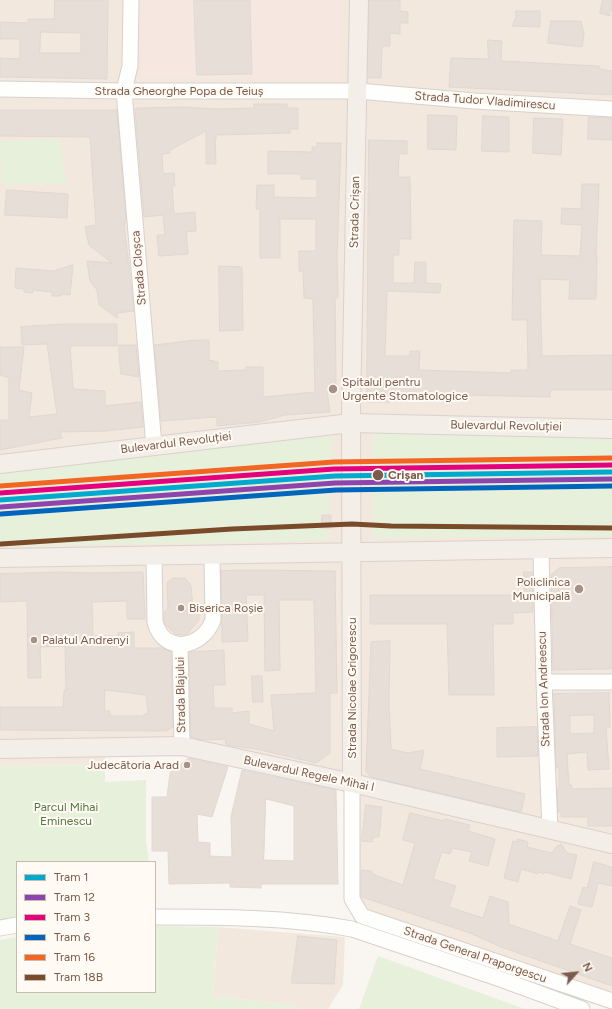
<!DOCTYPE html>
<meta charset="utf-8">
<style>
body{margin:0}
#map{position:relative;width:612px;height:1009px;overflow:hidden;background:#f9f5f0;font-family:Figtree,sans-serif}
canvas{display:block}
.legend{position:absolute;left:16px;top:861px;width:140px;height:132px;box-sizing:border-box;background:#fffaf3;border:1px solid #cabbb1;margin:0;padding:5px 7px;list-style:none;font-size:12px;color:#7a5c4d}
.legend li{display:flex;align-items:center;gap:8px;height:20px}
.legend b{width:20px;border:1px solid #cabbb1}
.north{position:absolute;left:556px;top:953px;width:40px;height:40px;-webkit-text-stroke:3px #fffaf3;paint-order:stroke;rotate:63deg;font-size:11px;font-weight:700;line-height:16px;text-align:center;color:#7a5c4d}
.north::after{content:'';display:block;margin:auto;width:14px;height:18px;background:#7a5c4d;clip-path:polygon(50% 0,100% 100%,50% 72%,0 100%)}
</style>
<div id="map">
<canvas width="612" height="1009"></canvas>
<ul class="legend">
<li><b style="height:5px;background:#00a9ce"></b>Tram 1</li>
<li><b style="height:5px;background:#8e44ad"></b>Tram 12</li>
<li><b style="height:5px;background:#e5007d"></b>Tram 3</li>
<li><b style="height:5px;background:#0065bd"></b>Tram 6</li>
<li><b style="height:5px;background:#f26522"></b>Tram 16</li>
<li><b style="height:5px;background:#7a4b2a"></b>Tram 18B</li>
</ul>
<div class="north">N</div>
</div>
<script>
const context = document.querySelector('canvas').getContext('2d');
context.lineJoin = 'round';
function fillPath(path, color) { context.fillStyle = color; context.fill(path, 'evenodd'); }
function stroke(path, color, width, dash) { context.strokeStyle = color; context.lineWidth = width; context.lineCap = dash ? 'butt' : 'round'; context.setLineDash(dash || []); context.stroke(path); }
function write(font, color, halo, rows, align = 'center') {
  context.font = font + ' Figtree,sans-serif'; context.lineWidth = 4; context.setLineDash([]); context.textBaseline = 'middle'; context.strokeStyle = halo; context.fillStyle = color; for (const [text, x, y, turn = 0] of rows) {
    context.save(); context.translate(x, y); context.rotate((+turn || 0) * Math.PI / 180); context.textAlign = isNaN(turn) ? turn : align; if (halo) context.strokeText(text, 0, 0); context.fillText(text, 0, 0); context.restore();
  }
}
fillPath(new Path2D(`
 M0 0H612V1009L359 920V775L105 743V765L0 766Z
 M218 927 345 937 343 985 328 1009H305L283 1004 213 996Z`), '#f2e8de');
fillPath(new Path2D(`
 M144 0H342L341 80 142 77Z`), '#f6e8e1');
fillPath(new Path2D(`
 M60 139 66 184 1 183 2 158 0 157V141Z
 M373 432 612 436V536L373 538Z
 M332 435 329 514H322L321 528 329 529V540L0 547V473Z
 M105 765V782L146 780V840L149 862H17V921L0 925V766Z
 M155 926 218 927 213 996 283 1004 305 1009H0V940L17 937V992H155Z
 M378 956 525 1009H359Z`), '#e7f0db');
const building = new Path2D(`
 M55 0H108L107 79 0 77V58L20 59V39H0V22L28 23V19H54ZM41 32 81 33V53H40Z
 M194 0H250L252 74 197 75Z
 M369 0H400V11L408 12V23H400V34L390 33V46H382L381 78H368Z
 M603 0H612V11H610V16L600 13Z
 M516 11H540V27L512 26 516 17Z
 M551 21H581L584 34 582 47 548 43Z
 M488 40 502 41 501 61 599 66 600 69 612 71V95L449 87 451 58 488 59Z
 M254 104H287V108H298V129H290V133L216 135V140H215L216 164H206V131L170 150V153L162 154 163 174 174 173 175 186 172 185 174 214 195 212 196 231 186 232 188 254 159 256 157 235H165L163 215 144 217 135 109 138 108 183 107 218 109 254 108Z
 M0 110H117L126 219 125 223H124L134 311 117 313V318L99 305 97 290 90 281 87 261 112 263 89 245 85 227 96 225 90 137 0 136Z
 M428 115 457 116 456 150 428 149Z
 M483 116 509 117V152L482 151Z
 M589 117 612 118V140L588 139Z
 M534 118 563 119 561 155 533 153Z
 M369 140 407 141V154H399L398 177H410L411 239H399V255H393V283H414L415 262H426V283L441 284 440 293 387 291 385 356H410V351H420L419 370 511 373V370H528L527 320H512L514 220 542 221 541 255 580 256 582 225 561 224 562 208 581 209 582 184H599L596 256H597L596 299H569L570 280 540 279 542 356 612 355V390H550V397L419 394V398L390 397 391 402H367Z
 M317 143H341L337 258 338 298H335L336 385 327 391 330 412 285 415 260 422 217 426V417L161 421 154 345 196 340H209V360L218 362V371L246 370V367H263V397L315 392 313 299 304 298 303 271H299V251H316V219H280V258H260V209H256L257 185H274V197L317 198V179H301V174H268V151L312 152V147H317Z
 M7 190 68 194 67 218 5 215Z
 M73 265 70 295 61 294V296H52V292L33 290V293L24 292V289L15 288 16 268 53 271Z
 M219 266 242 267 243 330 220 331Z
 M65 324H117V346H70L73 389 105 391V406L141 402 143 427 106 431 60 432 62 438 0 450V420H9V378L0 375V347H24L19 390 32 393 29 417 57 414 47 344 22 345 21 327Z
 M119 345H136L139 377 121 374Z
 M322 515H331V528H322Z
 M612 567V669L553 670 551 575 559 568Z
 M248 570 335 571 337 693H330V753L316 763 256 749 226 745 225 739 203 740 191 737 189 653 191 652 224 650 225 685H213L214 708H232V713L249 711V724L274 731 271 695 316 693 314 600H279L280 670 265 671 264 595H246L248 641 222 642 221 571Z
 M62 572 91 573 143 572 145 619H127V601L92 602 93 636H118V633L134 632V648H162L171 652 173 727 166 731 0 730V707H63L64 690H66L65 646 40 647 41 678H28L27 601 0 602V574ZM105 690 146 695 148 714H144V716H110V711H105Z
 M524 572H532L533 612 513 613V624H493L494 695H449L447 624H370V595H524Z
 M173 578H185L191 586 193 608 199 612V620L187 634 183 635 175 634 165 624 164 620V612L168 608 167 583Z
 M390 641 389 703 391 749 408 753 424 750 420 769 525 794 521 812 371 777 366 771 371 642Z
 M252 676H262L263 702H253Z
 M609 693 610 727H606L609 769 588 770 587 752 567 754 569 785H572V789L612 788V826H588V817H561V812H558L557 789H559V767L556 768 554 694ZM594 715V733L570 734V716Z
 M537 727 538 756 497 757V728Z
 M189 758 228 767 212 817 197 814 198 842 210 843V856L232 857 231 816 242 770 336 790 338 884H261V888L230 887V883L169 884 168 851H152V797H167L170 773ZM266 799 294 806V861L264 860Z
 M366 805 382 807 379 837H373L372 842 362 841Z
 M410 813 444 821 445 819 470 825 468 831 495 839 488 866 469 861 472 852 452 848 450 854 442 852 433 879 456 886 449 907 483 918 490 896 508 902 509 924 558 941 570 906 581 910 570 944 612 958V986L501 947 470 933 362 897 361 895V870L372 871V874L403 885 415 843 403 840Z
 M518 839 528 842 527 847 552 853 556 847 561 844 567 853 577 855 571 879 545 872 544 874 539 872 538 874 521 869 518 882 504 878 513 841 517 842Z
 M594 862 612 867V886L598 883 592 907 578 904 583 887 587 888Z
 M298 936 337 940 334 984 292 983Z`);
fillPath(building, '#e6ded7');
stroke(building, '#e2d8d2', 1);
const minor = new Path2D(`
 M131 0 130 66 124 91 154 446
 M0 89 124 91H358L474 101 612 109
 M541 550 544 682 550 829
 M154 556 155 622C164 656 203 648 213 620L212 555
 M180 645 182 746
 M544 682H612
 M352 783V899L362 916 612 1001
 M155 917C221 917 287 917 352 929L503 980 582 1009
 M0 928 17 925`);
const major = new Path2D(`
 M0 464 351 423 612 429
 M0 558 612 548
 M0 749 182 746 352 783 612 844
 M352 783 351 411 359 0`);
stroke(minor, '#d7d1cb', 17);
stroke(major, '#dad1cc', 20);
stroke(minor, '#fefefd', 15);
stroke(major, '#f3eee8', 18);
stroke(new Path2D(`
 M0 500 335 476 612 472`), '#00a9ce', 5);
stroke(new Path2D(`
 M1 507 335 483 612 479`), '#8e44ad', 5);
stroke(new Path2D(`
 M0 493 334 469 612 465`), '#e5007d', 5);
stroke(new Path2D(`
 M1 514 336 490 612 486`), '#0065bd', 5);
stroke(new Path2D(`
 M0 486 334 462 612 458`), '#f26522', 5);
stroke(new Path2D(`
 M1 544 232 529 352 524 391 526 612 528`), '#7a4b2a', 5);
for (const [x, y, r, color] of [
 [333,389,5,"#a69286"],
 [378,475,6,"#7a5c4d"],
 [579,589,5,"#a69286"],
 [181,608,4,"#a69286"],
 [34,640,4,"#a69286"],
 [187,765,4,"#a69286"]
]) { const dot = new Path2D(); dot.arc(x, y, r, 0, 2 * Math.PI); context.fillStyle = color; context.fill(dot); stroke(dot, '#fffaf3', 1.5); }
write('12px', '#7a5c4d', '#fffaf3', [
 ["Strada Gheorghe Popa de Teiuș",179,91],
 ["Strada Tudor Vladimirescu",485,101,4],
 ["Strada Crișan",355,212,-89],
 ["Strada Cloșca",139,268,-95],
 ["Bulevardul Revoluției",506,426,1],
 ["Bulevardul Revoluției",176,443,-7],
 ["Strada Nicolae Grigorescu",352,688,-90],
 ["Strada Ion Andreescu",544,689,-92],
 ["Strada Blajului",181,695,-91],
 ["Bulevardul Regele Mihai I",309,774,12],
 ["Strada General Praporgescu",475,955,19]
]);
write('12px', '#7a5c4d', '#fffaf3', [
 ["Spitalul pentru",342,382],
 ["Urgente Stomatologice",342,396],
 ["Policlinica",570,582,"right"],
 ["Municipală",570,596,"right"],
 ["Biserica Roșie",189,608],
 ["Palatul Andrenyi",42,640],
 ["Judecătoria Arad",179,765,"right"]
], 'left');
write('bold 12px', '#7a5c4d', '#fffaf3', [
 ["Crișan",388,475]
], 'left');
write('12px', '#537a41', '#fffaf3', [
 ["Parcul Mihai",66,807],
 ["Eminescu",66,821]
]);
</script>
